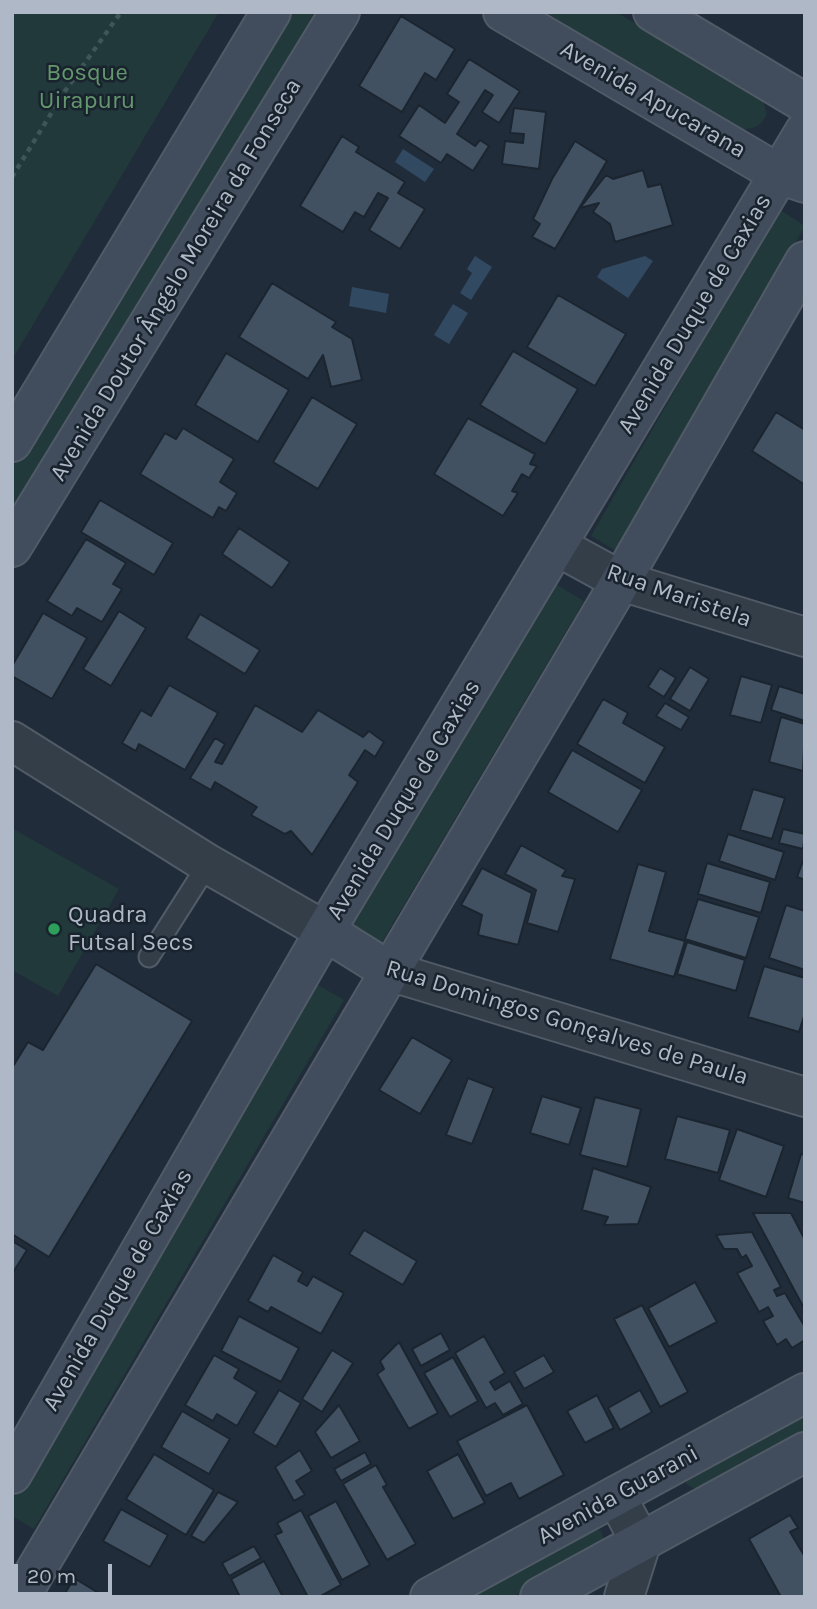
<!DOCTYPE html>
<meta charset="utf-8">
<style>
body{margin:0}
#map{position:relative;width:817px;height:1609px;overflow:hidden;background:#202c39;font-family:Karla,sans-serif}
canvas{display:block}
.frame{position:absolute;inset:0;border:14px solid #aeb8c6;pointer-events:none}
.scale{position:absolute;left:14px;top:1564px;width:98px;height:32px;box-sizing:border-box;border:4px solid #aeb8c6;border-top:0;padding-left:9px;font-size:21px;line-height:24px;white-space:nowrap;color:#aeb8c6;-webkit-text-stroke:5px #19232e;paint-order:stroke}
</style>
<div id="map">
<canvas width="817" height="1609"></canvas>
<div class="frame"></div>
<div class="scale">20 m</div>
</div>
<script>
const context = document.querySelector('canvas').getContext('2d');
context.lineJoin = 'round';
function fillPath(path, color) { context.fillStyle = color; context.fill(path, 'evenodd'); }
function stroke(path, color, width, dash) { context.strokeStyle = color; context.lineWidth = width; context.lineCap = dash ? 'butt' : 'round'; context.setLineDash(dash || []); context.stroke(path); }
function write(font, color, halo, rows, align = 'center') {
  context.font = font + ' Karla,sans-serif'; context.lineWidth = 5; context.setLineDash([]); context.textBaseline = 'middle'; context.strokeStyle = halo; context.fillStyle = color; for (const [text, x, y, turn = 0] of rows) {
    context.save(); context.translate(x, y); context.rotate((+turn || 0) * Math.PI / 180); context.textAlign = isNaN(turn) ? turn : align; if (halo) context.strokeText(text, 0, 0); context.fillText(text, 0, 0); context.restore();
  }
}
fillPath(new Path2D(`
 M12 12H219L12 360Z
 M290 12H316L12 511V468Z
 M545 12H616L763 101 767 114C761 127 754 129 741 129Z
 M779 209 805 226 618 552 591 536Z
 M552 582 584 601 379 947 347 928Z
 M12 828 119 889 58 996 12 970Z
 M315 983 344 1000 34 1529 12 1516V1500Z
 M805 1410V1434L698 1491 686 1484V1474Z
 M593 1527 601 1531 604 1540 599 1551 512 1597H462Z`), '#21393a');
fillPath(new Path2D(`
 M403 149 434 169 425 182 395 162Z
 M475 256 492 267 471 300 460 293 472 273 467 269Z
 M645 256 653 261 628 298 597 277 602 269Z
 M352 287 389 294 386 313 349 306Z
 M453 304 468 313 449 344 434 335Z`), '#324962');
const building = new Path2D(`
 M401 16 455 49 436 80 425 73 402 112 359 86Z
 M469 59 520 91 499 123 482 112 493 95 485 90 457 134 475 146 480 140 489 146 473 171 447 154 441 163 399 136 419 105 445 123 459 102 447 94Z
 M514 108 546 112 539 169 502 164 505 141 523 143 524 134 510 133Z
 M342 136 359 147 356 152 405 182 398 193 425 209 400 249 369 230 388 198 378 193 364 217 355 212 343 232 300 206Z
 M575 141 607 161 555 249 532 237 540 224 533 219 552 179Z
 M643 170 648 187 661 184 673 225 615 242 610 224 593 212 599 203 580 208 606 175 613 179Z
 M272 283 336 322 332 327 352 339 362 380 331 387 323 355 308 379 239 337Z
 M558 295 626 334 595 386 527 347Z
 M513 351 578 389 545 444 480 405Z
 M226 353 289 390 258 442 195 405Z
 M312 397 357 424 318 489 273 462Z
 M776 412 805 430V485L752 451Z
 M468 418 535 454 530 464 537 466 529 478 522 474 512 491 518 493 503 516 434 474Z
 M183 428 234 459 220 482 237 493 226 511 219 507 213 518 140 474 165 433 176 439Z
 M100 500 173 543 154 575 81 532Z
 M239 528 290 562 272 588 222 554Z
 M86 539 126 563 113 584 122 589 102 622 77 608 72 616 47 601Z
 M119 611 146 628 111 686 83 669Z
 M43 613 87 638 52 699 12 676V666Z
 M200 614 260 650 245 674 186 638Z
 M690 667 709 679 690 711 670 699Z
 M660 668 676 678 664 697 648 687Z
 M741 676 772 685 761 723 730 715Z
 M169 685 218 713 185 770 139 744 136 751 122 743 141 710 151 716Z
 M779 686 805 694V721L771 710Z
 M603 699 628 713 623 723 665 747 645 783 577 744Z
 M665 703 689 717 681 730 656 716Z
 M255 705 302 732 318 710 363 737 369 731 384 742 375 757 365 750 349 775 358 782 312 855 291 831 285 834 251 815 257 807 215 782 211 790 190 778 215 738 225 744 215 762 222 764Z
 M781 717 805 724 803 771 769 762Z
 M572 750 642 790 618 832 548 792Z
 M753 789 785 798 772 839 740 830Z
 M783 829 805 834 803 849 779 843Z
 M728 834 784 852 775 880 719 861Z
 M521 845 566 870 562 876 575 879 558 932 527 923 536 890 505 874Z
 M803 861 805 862V880L797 877Z
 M707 863 770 882 761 913 698 894Z
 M638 864 666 872 649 931 685 941 674 977 610 959Z
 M482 868 532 893 518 945 478 935 482 915 461 905Z
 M698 899 759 917 746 958 685 939Z
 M786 905 805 911V970L769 958Z
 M687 942 745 960 736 991 677 974Z
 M96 964 192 1021 49 1257 12 1234V1068L28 1042 43 1050Z
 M764 966 805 978V1013L799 1032 748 1017Z
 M412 1037 452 1060 420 1114 379 1090Z
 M468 1078 494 1088 472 1144 446 1135Z
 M542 1096 581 1108 569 1145 530 1133Z
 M595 1097 641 1109 627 1167 580 1155Z
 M677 1116 730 1130 718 1173 665 1159Z
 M737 1129 784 1146 766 1197 719 1180Z
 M801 1154 805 1155V1203L788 1198Z
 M593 1168 651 1187 638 1224 604 1225 608 1217 582 1210Z
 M753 1213H791L805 1240V1310Z
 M364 1230 417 1261 403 1285 349 1254Z
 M752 1232 781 1287 774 1290 777 1296 785 1293 805 1327V1340L792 1348 786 1339 777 1345 763 1321 773 1316 768 1307 759 1312 737 1273 752 1266 746 1255 742 1258 737 1249H724L716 1235Z
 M12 1241 27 1250 12 1274Z
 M273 1255 303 1272 298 1281 307 1286 313 1276 344 1293 321 1334 271 1307 268 1312 248 1301Z
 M695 1282 717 1322 669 1347 648 1308Z
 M642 1305 688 1392 660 1407 614 1319Z
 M239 1316 299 1348 281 1382 221 1351Z
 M441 1333 450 1350 421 1366 412 1349Z
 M484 1336 505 1373 490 1382 495 1390 510 1381 523 1404 503 1415 495 1403 486 1408 455 1353Z
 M399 1342 438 1413 409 1429 377 1374 384 1369 380 1361Z
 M332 1350 353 1363 322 1412 302 1399Z
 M214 1355 239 1369 234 1378 257 1392 237 1426 217 1414 213 1421 185 1405Z
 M544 1355 554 1372 524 1389 514 1372Z
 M453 1357 478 1401 450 1417 424 1373Z
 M279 1390 301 1403 276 1447 253 1433Z
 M640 1390 652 1412 620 1430 608 1408Z
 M597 1395 614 1428 585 1443 567 1411Z
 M339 1405 360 1441 331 1458 315 1432Z
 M527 1405 564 1475 519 1499 511 1483 486 1496 457 1441Z
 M182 1411 230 1439 209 1474 161 1447Z
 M300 1450 312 1471 296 1481 305 1495 294 1501 275 1467Z
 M365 1452 371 1464 341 1481 334 1469Z
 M154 1454 214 1490 186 1535 126 1499Z
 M458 1454 485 1503 453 1519 427 1471Z
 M376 1465 387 1485 383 1487 416 1544 387 1560 343 1484Z
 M218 1492 238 1502 204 1543 191 1536Z
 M336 1501 370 1565 342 1580 308 1516Z
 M121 1509 168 1535 150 1567 103 1541Z
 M301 1510 341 1585 319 1597H308L275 1535 282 1532 277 1523Z
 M790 1515 798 1528 790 1532 805 1557V1597H781L749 1539Z
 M254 1546 261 1558 229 1576 222 1563Z
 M264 1561 283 1597H240L231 1579Z
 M74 1578 105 1597H63Z`);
fillPath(building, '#425161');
stroke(building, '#1b2530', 2);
const lane = new Path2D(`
 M149 957 208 864`);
const street = new Path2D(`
 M557 546 621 581 805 637
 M12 741 208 864 325 931
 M389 971 805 1097
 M616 1496 641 1543 624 1597`);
const secondary = new Path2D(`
 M503 12 779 174 805 183
 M653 12 805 103
 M12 442 271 12
 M12 547 340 12
 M325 931 389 971
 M12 1474 325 931 805 131
 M20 1597 621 581 805 261
 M430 1597 805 1393
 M540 1597 805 1452`);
stroke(lane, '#515b67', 23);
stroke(street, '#515b67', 42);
stroke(secondary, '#515b67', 42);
stroke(new Path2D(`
 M12 177 65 91 121 12`), '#3f5657', 4.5, [5, 5]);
stroke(lane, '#333e49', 19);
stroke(street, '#333e49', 38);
stroke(secondary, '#414d5d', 38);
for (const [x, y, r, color] of [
 [54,929,7,"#2e9e5b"]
]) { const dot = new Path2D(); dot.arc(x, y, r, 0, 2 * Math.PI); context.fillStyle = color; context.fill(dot); stroke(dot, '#19232e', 2.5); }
write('24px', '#64976d', '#19232e', [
 ["Bosque",87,73],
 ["Uirapuru",87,101]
]);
write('24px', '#aeb8c6', '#19232e', [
 ["Avenida Apucarana",653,100,30],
 ["Avenida Doutor Ângelo Moreira da Fonseca",176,280,-59],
 ["Avenida Duque de Caxias",695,314,-59],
 ["Rua Maristela",679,596,19],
 ["Avenida Duque de Caxias",404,800,-59],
 ["Rua Domingos Gonçalves de Paula",567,1023,17],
 ["Avenida Duque de Caxias",118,1290,-60],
 ["Avenida Guarani",618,1495,-29]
]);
write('24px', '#aeb8c6', '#19232e', [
 ["Quadra",68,915],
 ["Futsal Secs",68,943]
], 'left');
</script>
